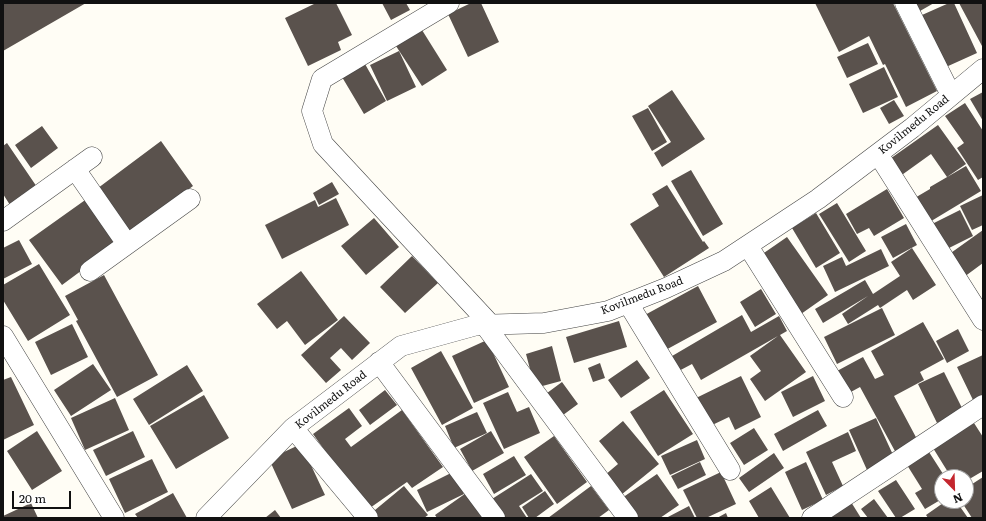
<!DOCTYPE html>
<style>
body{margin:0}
#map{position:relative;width:986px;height:521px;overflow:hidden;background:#fffdf5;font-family:Literata,serif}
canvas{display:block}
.frame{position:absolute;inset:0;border:4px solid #111;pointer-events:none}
.north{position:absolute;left:934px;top:469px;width:40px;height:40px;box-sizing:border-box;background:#fff;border:1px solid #a0a0a0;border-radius:50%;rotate:157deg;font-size:11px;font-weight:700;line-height:16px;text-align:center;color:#111}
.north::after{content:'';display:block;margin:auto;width:14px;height:18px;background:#c4262e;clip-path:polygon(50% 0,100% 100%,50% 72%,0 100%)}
.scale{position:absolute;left:12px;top:491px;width:59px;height:18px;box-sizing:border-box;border:2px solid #111;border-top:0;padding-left:5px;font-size:12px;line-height:14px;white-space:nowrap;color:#111;-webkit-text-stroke:3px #fff;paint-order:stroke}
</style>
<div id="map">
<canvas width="986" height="521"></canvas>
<div class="frame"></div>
<div class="north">N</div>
<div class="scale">20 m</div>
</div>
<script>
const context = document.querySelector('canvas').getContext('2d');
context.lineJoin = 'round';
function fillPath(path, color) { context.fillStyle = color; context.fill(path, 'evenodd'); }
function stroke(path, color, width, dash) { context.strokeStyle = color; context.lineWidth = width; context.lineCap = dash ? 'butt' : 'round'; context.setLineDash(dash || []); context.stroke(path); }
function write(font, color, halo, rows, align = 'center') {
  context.font = font + ' Literata,serif'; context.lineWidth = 4; context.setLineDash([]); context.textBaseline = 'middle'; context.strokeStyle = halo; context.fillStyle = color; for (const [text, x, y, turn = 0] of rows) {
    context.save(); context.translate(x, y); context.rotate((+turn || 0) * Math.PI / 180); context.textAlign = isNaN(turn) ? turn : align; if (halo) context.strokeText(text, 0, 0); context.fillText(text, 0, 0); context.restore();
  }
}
fillPath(new Path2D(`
 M3 3H86L3 51Z
 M316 3H336L352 35 338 42 341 50 308 66 285 18Z
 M382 3H406L410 10 391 20Z
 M471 3H481L499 42 468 57 448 14Z
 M815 3H893L937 91 906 107 885 64 883 65 869 36 839 52Z
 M916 3H934L920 11Z
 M949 3H954L977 53 946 67 922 15Z
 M959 3H983V45L982 46Z
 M422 30 447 70 422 86 396 46Z
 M868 43 878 64 847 78 837 57Z
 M399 51 416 87 387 101 370 65Z
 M365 64 386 101 364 114 342 77Z
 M884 67 898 97 863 113 849 84Z
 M672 90 705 139 662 167 654 153 671 142 648 106Z
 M983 92V121L970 99Z
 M894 100 904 116 889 124 880 108Z
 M965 103 983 131V177L978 180 957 148 964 143 945 116Z
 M648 108 667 142 652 151 632 116Z
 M938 125 966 164 947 177 931 154 899 177 887 161Z
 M42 126 58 148 31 168 15 145Z
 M161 141 193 186 127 235 94 191Z
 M7 143 37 187 10 205 3 194V146Z
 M966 166 981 191 928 223 913 199 930 189V187Z
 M691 170 723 224 703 236 671 181Z
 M332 182 339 194 319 205 313 193Z
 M667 185 703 242 704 241 709 248 664 277 630 224 659 206 652 194Z
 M887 189 904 218 874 236 869 228 857 234 846 214Z
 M983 195V225L972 230 960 206Z
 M88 198 120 242 62 285 29 240Z
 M336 198 349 225 282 259 265 225 315 200 318 207Z
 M837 203 866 251 849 262 819 214Z
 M960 210 973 236 943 251 930 225Z
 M816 213 840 253 816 268 792 228Z
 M374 218 399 247 366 275 341 246Z
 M906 224 917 245 893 258 881 237Z
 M983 230V263L964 277 948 255Z
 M787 237 828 295 801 314 761 255Z
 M19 240 32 264 3 279V248Z
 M912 248 936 285 913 300 907 290 880 308 878 305 848 324 842 314 868 296 823 323 815 309 865 280 873 294 900 276 891 262Z
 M881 249 889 266 835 292 823 266 842 257 846 266Z
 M412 256 438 283 405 313 380 287Z
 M39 264 70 315 28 341 3 300V285Z
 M301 271 338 320 305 345 287 321 277 329 257 304Z
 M104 275 158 375 117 397 76 321 78 320 65 296Z
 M698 286 717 322 662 352 643 316Z
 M761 289 776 314 755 327 740 302Z
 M882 308 895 335 837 364 824 337Z
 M742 315 751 332 779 316 787 331 780 335 806 372 765 401 750 379 761 371 750 356 778 336 701 380 692 364 675 373 667 359Z
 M344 316 370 343 352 360 341 348 330 358 341 370 326 383 301 355Z
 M619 321 627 347 574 363 566 337Z
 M923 322 944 359 920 372 924 380 894 396 918 441 896 453 860 387 849 393 837 371 863 357 875 379 884 375 871 351Z
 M72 324 88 357 51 375 35 342Z
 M958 329 969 351 947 363 936 341Z
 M487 340 509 387 474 403 452 356Z
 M552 346 561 381 535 388 526 354Z
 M441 351 473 408 442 425 411 368Z
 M983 355V395L973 400 957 367Z
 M637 360 650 378 621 398 608 380Z
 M600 363 605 378 593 382 588 368Z
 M93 364 111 390 71 416 54 390Z
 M187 365 203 391 149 425 133 399Z
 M944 372 963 410 937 423 918 384Z
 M741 376 761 417 735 430 729 417 708 427 694 399Z
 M813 376 825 401 793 417 781 392Z
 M11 377 34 425 3 440V380Z
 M562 382 578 404 559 418 543 396Z
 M385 390 397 405 370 425 359 410Z
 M664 390 693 434 658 456 630 412Z
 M508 392 517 412 529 407 540 433 504 449 483 403Z
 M204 395 229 438 176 469 150 426Z
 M115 398 129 430 85 450 71 418Z
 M349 408 362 426 345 439 351 447 402 410 443 467 412 488 407 482 367 510 313 434Z
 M818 410 827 426 783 451 774 434Z
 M477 412 487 433 454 448 445 426Z
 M876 418 894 457 867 470 849 430Z
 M623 421 659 464 621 495 605 475 618 464 599 441Z
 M974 423 983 437V471L966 481V477H951L933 448Z
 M754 428 768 450 744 465 730 443Z
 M37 431 62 471 32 490 7 451Z
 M133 431 145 457 106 476 93 450Z
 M491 431 504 453 472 471 460 449Z
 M848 432 856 451 832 462 843 486 826 495 806 452Z
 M554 436 587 482 557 504 524 457Z
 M697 440 705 459 670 475 661 456Z
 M301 444 325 495 292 509 269 459Z
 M929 452 945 477H942V499L925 509 915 493 922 489 907 465Z
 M774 453 784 468 749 492 739 478Z
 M514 456 526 475 494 494 483 474Z
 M152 459 168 492 125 513 109 479Z
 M700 462 706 475 678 489 671 476Z
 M806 462 823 500 802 510 785 472Z
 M453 472 464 494 427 512 417 490Z
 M721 472 736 504 706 518H697L683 490Z
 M531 474 543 491 519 506 527 518H505L492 499Z
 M657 474 679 505 660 518H636L622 498Z
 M983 477V518H972L961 501H966V488Z
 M896 480 915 509 900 518H896L878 491Z
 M404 486 428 515 424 518H371L369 515Z
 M591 486 609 510 598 518H548Z
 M771 487 790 518H759L749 501Z
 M469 491 486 515 483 518H437L435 515Z
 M545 491 554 504 535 518H529L522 507Z
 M173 493 187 518H138L135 514Z
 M874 499 888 518H868L861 509Z
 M946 501H956L968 518H928L926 515Z
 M851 502 861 518H827Z
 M31 503 38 518H3V516Z
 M689 506 695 518H666Z
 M275 510 281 518H265Z
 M726 513 728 518H717Z`), '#5a524d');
const minor = new Path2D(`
 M449 3 322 79 312 111 323 144 490 324
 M905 3 951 95
 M878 154 983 320
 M75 169 127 244
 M3 221 92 157
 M748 246 843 397
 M90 271 190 199
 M628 303 730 470
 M484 324 628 518
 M3 336 114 518
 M379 362 495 518
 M293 428 368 518
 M206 518 293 428 401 346 477 325 544 323 608 311 666 288 724 261 818 199 912 128 983 69
 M812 518 983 405`);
stroke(minor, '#444', 21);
stroke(minor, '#fff', 20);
write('11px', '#111', '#fff', [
 ["Kovilmedu Road",914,125,-39],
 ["Kovilmedu Road",642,296,-21],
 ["Kovilmedu Road",331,400,-38]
]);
</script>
